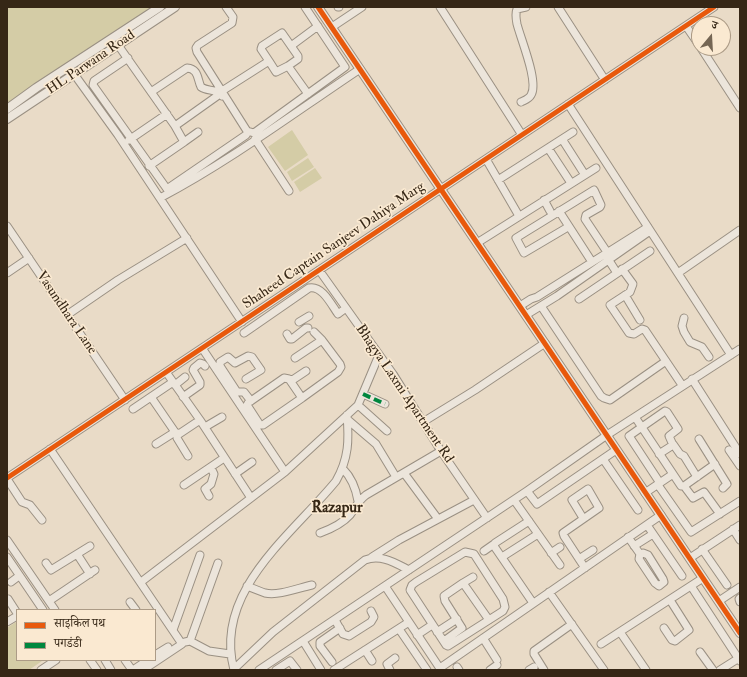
<!DOCTYPE html>
<meta charset="utf-8">
<style>
body{margin:0}
#map{position:relative;width:747px;height:677px;overflow:hidden;background:#e9dbc7;font-family:"IM FELL Double Pica","Noto Serif Devanagari",serif}
canvas{display:block}
.frame{position:absolute;inset:0;border:8px solid #362716;pointer-events:none}
.legend{position:absolute;left:16px;top:609px;width:140px;height:52px;box-sizing:border-box;background:#fae9d1;border:1px solid #ac9b86;margin:0;padding:5px 7px;list-style:none;font-size:12px;color:#362716}
.legend li{display:flex;align-items:center;gap:8px;height:20px}
.legend b{width:20px;border:1px solid #ac9b86}
.north{position:absolute;left:691px;top:16px;width:40px;height:40px;box-sizing:border-box;background:#fae9d1;border:1px solid #ac9b86;border-radius:50%;rotate:18deg;font-size:11px;font-weight:700;line-height:16px;text-align:center;color:#362716}
.north::after{content:'';display:block;margin:auto;width:14px;height:18px;background:#756654;clip-path:polygon(50% 0,100% 100%,50% 72%,0 100%)}
</style>
<div id="map">
<canvas width="747" height="677"></canvas>
<div class="frame"></div>
<ul class="legend">
<li><b style="height:5px;background:#e8590c"></b>साइकिल पथ</li>
<li><b style="height:5px;background:#00873e"></b>पगडंडी</li>
</ul>
<div class="north">उ</div>
</div>
<script>
const context = document.querySelector('canvas').getContext('2d');
context.lineJoin = 'round';
function fillPath(path, color) { context.fillStyle = color; context.fill(path, 'evenodd'); }
function stroke(path, color, width, dash) { context.strokeStyle = color; context.lineWidth = width; context.lineCap = dash ? 'butt' : 'round'; context.setLineDash(dash || []); context.stroke(path); }
function write(font, color, halo, rows, align = 'center') {
  context.font = font + ' "IM FELL Double Pica",serif'; context.lineWidth = 3.5; context.setLineDash([]); context.textBaseline = 'middle'; context.strokeStyle = halo; context.fillStyle = color; for (const [text, x, y, turn = 0] of rows) {
    context.save(); context.translate(x, y); context.rotate((+turn || 0) * Math.PI / 180); context.textAlign = isNaN(turn) ? turn : align; if (halo) context.strokeText(text, 0, 0); context.fillText(text, 0, 0); context.restore();
  }
}
fillPath(new Path2D(`
 M7 7H156L7 106Z
 M292 130 308 155 285 171 268 147Z
 M308 158 314 167 292 181 287 172Z
 M315 168 322 178 300 192 294 182Z
 M16 622 17 660 42 661 29 670H7V628Z`), '#d4cca6');
const minor = new Path2D(`
 M226 7 233 17 232 23 198 45 196 48 197 52 247 131 254 133 345 67 305 7
 M338 7H339
 M440 7 522 135
 M558 7 605 80
 M686 26 699 45
 M332 27 362 7
 M118 45 175 126 184 142 149 166
 M291 46 318 26
 M701 48 740 108
 M128 58 94 81 93 85 167 189 246 135
 M269 61 261 49 262 46 282 33 298 56V59L288 66 308 94
 M69 67 118 135 242 322
 M222 91 269 61 276 72 288 66
 M151 92 187 68C199 69 197 79 201 87 208 92 216 88 222 96
 M521 102C525 100 529 99 531 95 539 82 521 40 517 24 516 19 515 14 517 9L526 7
 M568 104 731 355
 M175 126 220 94
 M255 139 289 191
 M562 139 585 175
 M129 140 167 114
 M184 142 198 132
 M548 148 571 183
 M486 159 519 216
 M498 180 573 132
 M160 198C230 161 294 113 360 69
 M544 200 550 211
 M559 211 592 262
 M7 226 125 400
 M568 227 524 253 516 238 594 190 601 205 600 207 586 215 585 219 607 252
 M477 243 596 168
 M608 259 617 273
 M622 269 633 284 630 292 610 305 629 333 634 334 642 329 645 330 682 385
 M319 270 393 374 441 451 487 518
 M7 273 29 258
 M678 273 740 230
 M625 295 640 320
 M579 299 650 251
 M520 306 531 299 537 297 648 227
 M541 306 601 396 604 398 610 400 666 361
 M67 315 118 280 187 238
 M526 315 557 296 650 231
 M684 318 682 326 684 332 690 342 702 347 709 357
 M299 322 309 316
 M244 333 309 288C322 285 331 304 338 314L346 308
 M287 334 290 339H292L306 328H308
 M202 348 285 472
 M295 358 322 340
 M166 372 200 420 251 498
 M246 379 261 370 252 357 248 356 235 363 228 357 220 362V366L237 392H244L251 401
 M692 379 740 454
 M291 381 306 371
 M175 385 185 377
 M363 394 385 404
 M151 397 175 432
 M183 397 200 385V382L193 370 194 368 200 363 203 364 205 366
 M302 398 263 425H260L247 405 248 403 284 378 289 379 302 398 338 372 341 367 340 364 322 340 314 332
 M358 405 387 431
 M133 409 173 382
 M635 417 681 486H684L715 464
 M348 420 376 444 396 477
 M423 422 475 390 545 343
 M205 427 222 417
 M178 434 177 438 188 456
 M699 439 727 484 723 488
 M156 444 175 432 179 434 200 420
 M673 444 680 454 684 456 697 477
 M50 449 182 644 143 670
 M729 450 740 466
 M659 454 673 445 669 436 678 429 667 412 665 411 629 436 660 483
 M603 459 638 510
 M343 469C352 478 356 489 358 501
 M404 473 438 519
 M235 474 252 462
 M7 478 714 7
 M7 479 22 502 30 505 42 520
 M184 485 224 458
 M658 485 691 532 740 501
 M684 486 693 498 704 492 720 514
 M527 491 537 504 616 450
 M645 493 673 474
 M209 496 205 489 211 484 214 474 211 468
 M514 500 560 565
 M583 518 572 500 588 489 599 508 563 533 564 536 585 568
 M529 521 495 543 494 546 533 603
 M647 525 682 576
 M733 529 740 540
 M320 533C331 529 342 524 350 515 356 507 357 502 366 495L441 451
 M628 537 640 554 639 559 655 583 659 586 664 582 663 579 648 555 643 553 640 554
 M7 540 55 610
 M634 546 653 534
 M702 549 727 585
 M484 551 494 544
 M465 552 474 554 503 599 505 607 503 611 448 646 446 645 410 590 412 585 416 582Z
 M551 553 560 547
 M77 554 90 574
 M7 557 43 610
 M372 557 399 540 474 500
 M502 557 538 534
 M690 558 740 525
 M579 559 593 550
 M46 563 51 570 90 546
 M473 577 463 583 489 620
 M11 582 19 576
 M141 582 285 472 358 405 379 355
 M247 586C252 588 259 591 265 593 279 596 298 588 312 585
 M385 586 441 670
 M691 586 740 661
 M549 592 604 670
 M740 598 739 599 740 602
 M7 600 8 599 17 613
 M49 601 95 570
 M719 601 740 587
 M130 602 136 610
 M335 620 343 634 349 636 371 622 374 617 371 611
 M7 622 17 616
 M664 628 672 640 675 641 689 630 670 600
 M399 629 427 670
 M173 630 200 555
 M437 632 457 619
 M620 632 646 670
 M417 635 432 625
 M483 638 497 660
 M190 641 218 563
 M303 641 321 670
 M444 641 462 628 445 601 444 596 463 583
 M185 642 190 641 209 651 230 654
 M601 644 703 578
 M365 650 372 661
 M700 652 713 670
 M155 655 168 647
 M90 660 97 670
 M105 660 111 670
 M125 660 132 670
 M332 662 320 646V642L340 628
 M457 667 459 670
 M440 668 661 515
 M234 669 273 632 365 560C381 554 395 563 409 570
 M41 670 56 660
 M133 670 148 660
 M234 670C213 591 292 535 336 481 349 458 349 440 347 415
 M259 670 527 491 607 435 740 349
 M276 670 290 661 297 670
 M334 670 409 622
 M390 670 387 664 395 658
 M490 670 497 665
 M529 670 534 667
 M544 670 534 654V651L572 624
 M720 670 739 658`);
const tertiary = new Path2D(`
 M318 7 740 633
 M7 109 36 88 160 7
 M7 119 175 7`);
stroke(minor, '#9a9083', 9);
stroke(tertiary, '#9a9083', 10);
stroke(minor, '#ece5db', 7);
stroke(tertiary, '#ece5db', 8);
stroke(new Path2D(`
 M363 394 385 404`), '#00873e', 4, [8, 4]);
stroke(new Path2D(`
 M318 7 740 633
 M7 478 714 7`), '#e8590c', 5);
write('14px', '#362716', '#fae9d1', [
 ["HL Parwana Road",91,63,-34],
 ["Shaheed Captain Sanjeev Dahiya Marg",334,246,-34],
 ["Vasundhara Lane",66,313,56],
 ["Bhagya Laxmi Apartment Rd",404,394,56]
]);
write('bold 15px', '#362716', '#fae9d1', [
 ["Razapur",337,509]
]);
</script>
